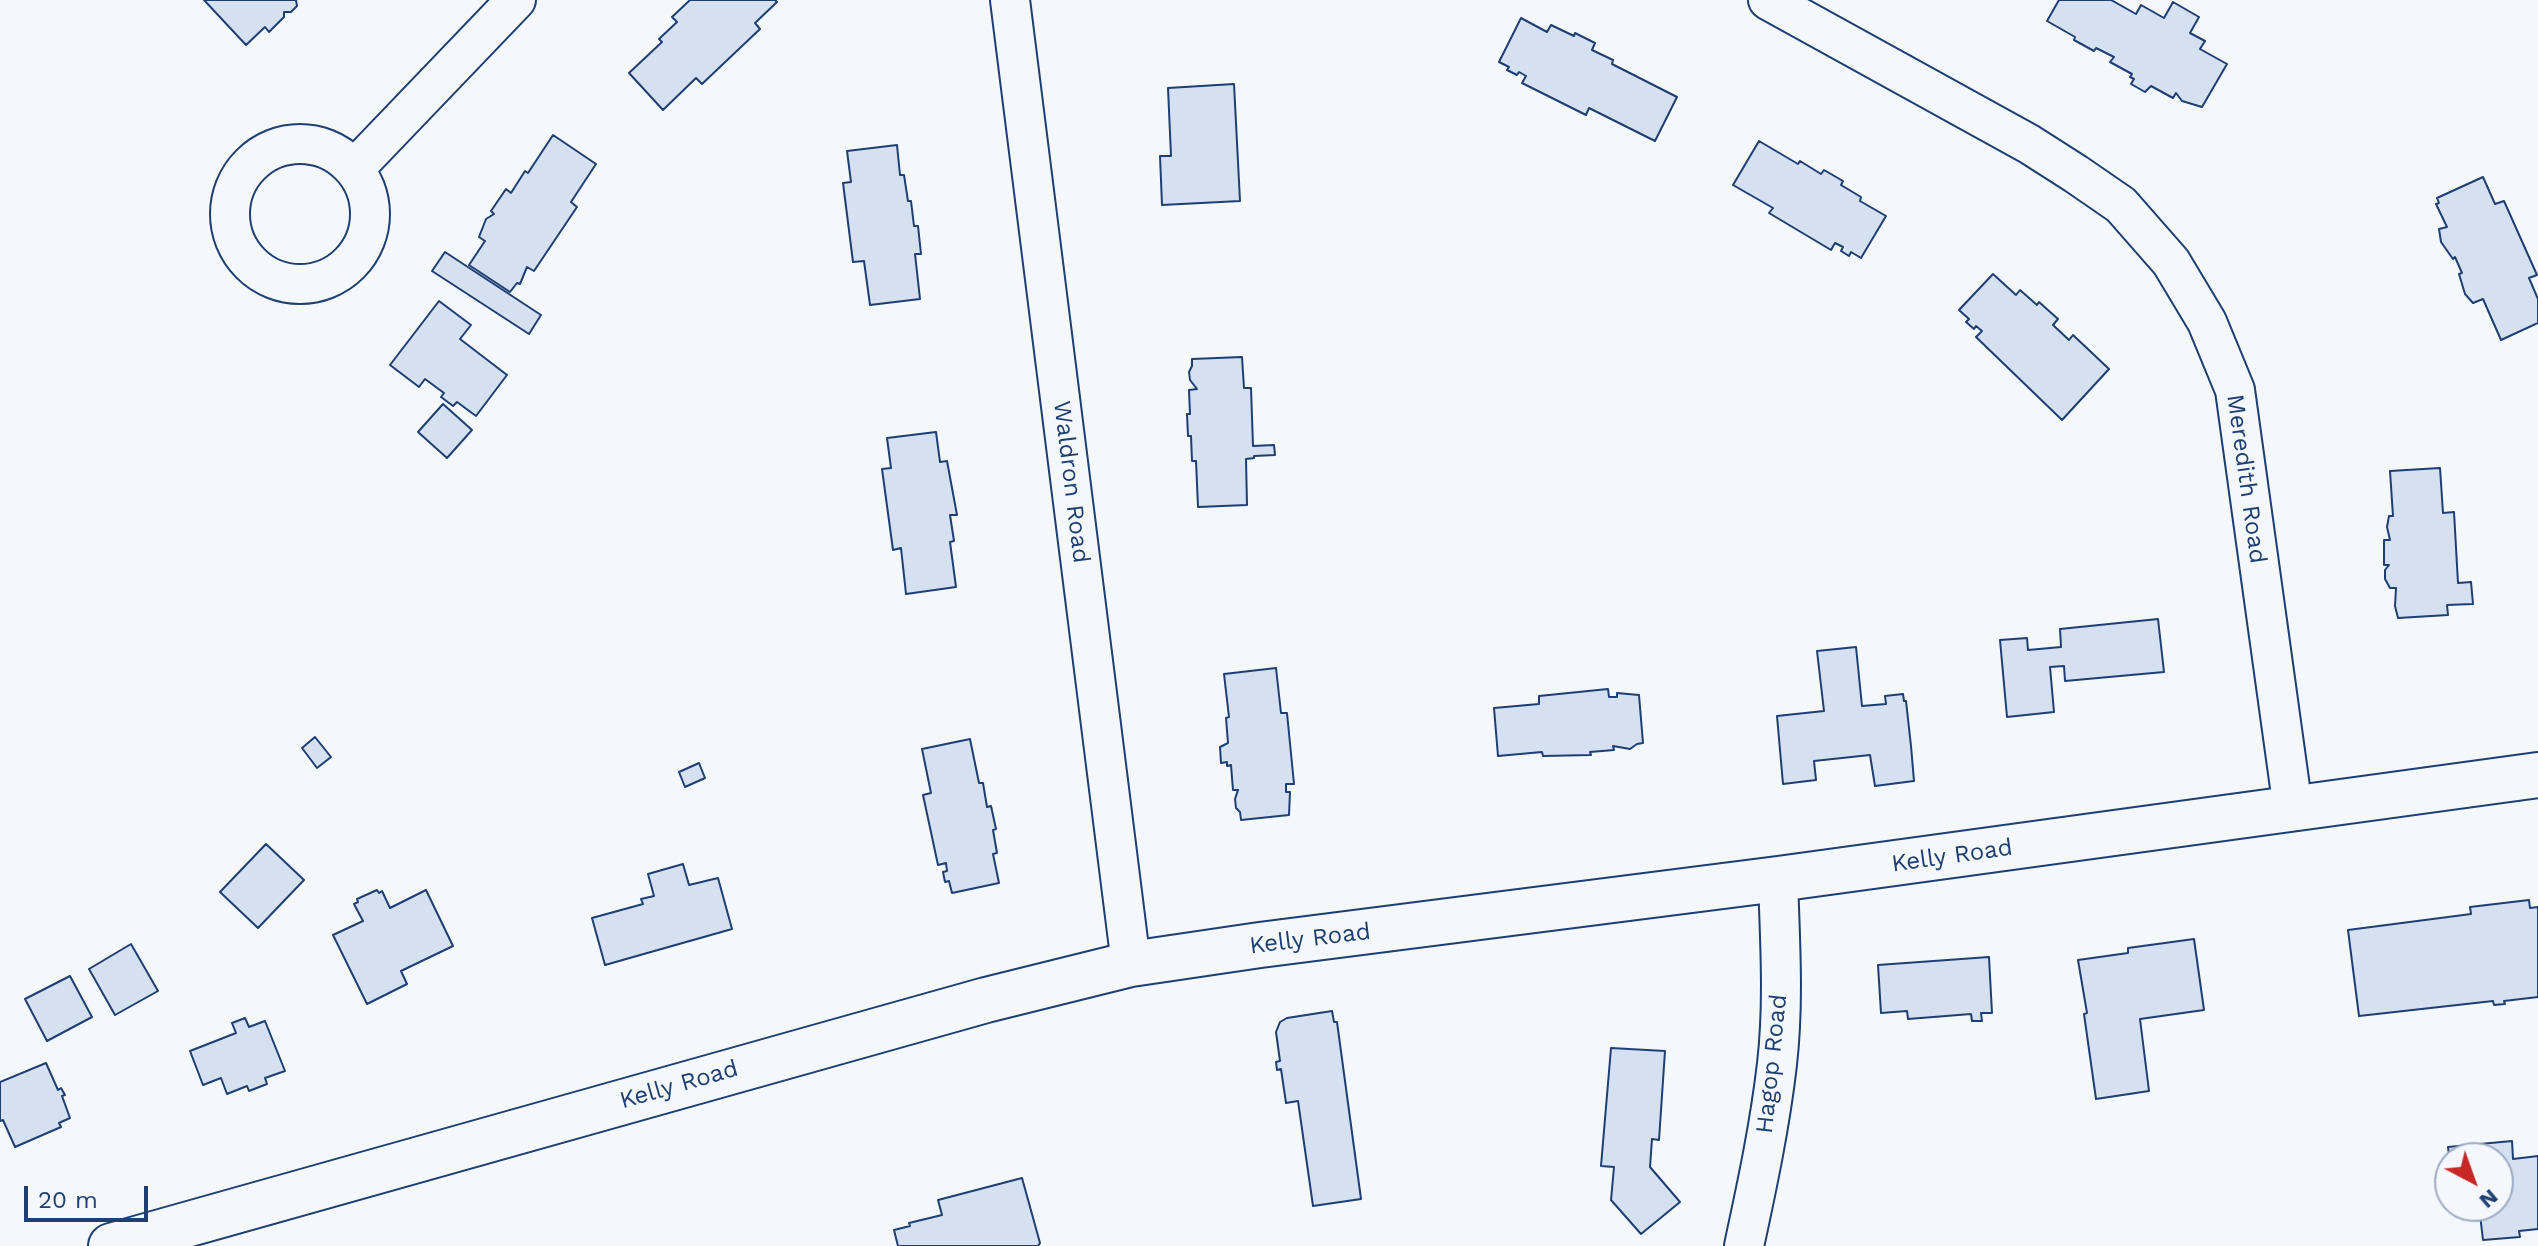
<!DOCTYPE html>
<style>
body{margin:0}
#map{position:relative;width:2538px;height:1246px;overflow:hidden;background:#f4f7fb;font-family:"Work Sans",sans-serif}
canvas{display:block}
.north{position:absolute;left:2434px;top:1142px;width:80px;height:80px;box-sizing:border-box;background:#f4f7fb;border:2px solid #9eadc5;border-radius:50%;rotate:139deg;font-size:22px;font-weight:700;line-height:32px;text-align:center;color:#1d3f73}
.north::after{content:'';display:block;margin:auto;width:28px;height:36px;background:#c62828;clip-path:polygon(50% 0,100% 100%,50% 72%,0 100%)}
.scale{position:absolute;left:24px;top:1186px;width:124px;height:36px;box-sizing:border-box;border:4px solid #1d3f73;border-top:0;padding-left:10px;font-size:24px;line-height:28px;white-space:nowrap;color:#1d3f73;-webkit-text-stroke:6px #f4f7fb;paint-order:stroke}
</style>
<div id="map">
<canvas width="2538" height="1246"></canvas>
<div class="north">N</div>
<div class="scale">20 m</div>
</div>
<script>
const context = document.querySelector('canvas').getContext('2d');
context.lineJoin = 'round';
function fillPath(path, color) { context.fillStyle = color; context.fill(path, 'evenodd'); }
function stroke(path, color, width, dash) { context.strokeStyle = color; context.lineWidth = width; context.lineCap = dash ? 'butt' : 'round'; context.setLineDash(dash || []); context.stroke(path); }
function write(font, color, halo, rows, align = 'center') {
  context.font = font + ' "Work Sans",sans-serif'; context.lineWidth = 6; context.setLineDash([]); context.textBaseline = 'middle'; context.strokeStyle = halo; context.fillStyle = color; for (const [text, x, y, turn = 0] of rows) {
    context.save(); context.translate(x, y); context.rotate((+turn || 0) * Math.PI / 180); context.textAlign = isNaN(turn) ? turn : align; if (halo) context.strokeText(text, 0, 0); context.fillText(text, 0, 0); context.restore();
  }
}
const building = new Path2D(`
 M204 0H296L297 6 291 12H284V17L269 32 265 27 246 45Z
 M690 0H775L777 2 755 23 760 29 702 84 696 78 663 110 629 73 662 42 659 39 677 22 672 17Z
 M2059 0H2111L2136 14 2141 5 2164 18 2173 2 2199 17 2190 33 2205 41 2200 49 2227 64 2202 107 2182 101 2176 93 2173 98 2151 86 2145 92 2131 84 2134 79 2130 77 2132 74 2110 62 2114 57 2096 48 2094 51 2074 40 2075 37 2047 21Z
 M1521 18 1547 32 1551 25 1574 36 1575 33 1595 43 1592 50 1613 60 1612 64 1677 97 1655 141 1589 108 1586 115 1522 83 1526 76 1519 72 1517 75 1507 70 1509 67 1499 62Z
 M1234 84 1240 201 1162 205 1160 156H1171L1168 88Z
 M553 135 596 164 571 202 577 207 534 271 527 267 520 284 517 283 510 292 469 265 485 241 479 237 486 219 494 214 491 211 506 189 511 193 525 171 528 173Z
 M1759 141 1798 164 1800 161 1821 174 1824 170 1843 181 1841 185 1861 197 1860 201 1886 216 1861 258 1851 252 1849 256 1841 251 1843 247 1835 243 1831 250 1769 213 1773 208 1733 185Z
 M897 145 900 175H904L908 201H911L914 226H918L921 254H915L920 299 870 305 864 261 853 262 843 183 851 182 847 151Z
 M2483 177 2495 204 2504 201 2537 275 2529 278 2538 299V323L2501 340 2483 299 2473 303 2465 294 2459 274 2462 273 2455 257 2453 259 2441 242 2439 229 2447 227 2436 204 2439 203 2437 198Z
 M445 252 541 315 529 334 432 271Z
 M1993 274 2016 295 2020 290 2037 305 2039 302 2058 319 2053 325 2069 340 2073 335 2109 369 2062 420 1976 337 1982 331 1976 326 1974 329 1966 322 1969 319 1959 310Z
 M439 301 471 325 460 339 507 375 476 416 457 402 453 406 441 397 444 393 425 379 419 387 390 365Z
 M1242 357 1244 388H1251L1253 446 1274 445 1275 455 1254 456V458L1246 459 1247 505 1198 507 1196 461H1192L1191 436H1188L1187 414H1190L1189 390 1197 389 1190 380 1189 372 1192 366V359Z
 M443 404 472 430 447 458 418 432Z
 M936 432 940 462 947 461 957 515H950L954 541 950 542 956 587 906 594 901 548 893 550 882 469 891 468 887 438Z
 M2440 468 2443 513 2454 512 2458 583 2471 582 2473 604 2447 605 2448 615 2398 618 2395 606 2396 588H2390L2385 579V570L2389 565H2384V540H2390L2387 527 2389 516H2393L2390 471Z
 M2158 619 2164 672 2065 681 2064 666 2050 667 2054 712 2007 717 2000 640 2027 638 2028 650 2061 647 2060 629Z
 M1856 647 1862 706 1886 704 1885 696 1903 694 1904 701H1906L1911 746 1914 781 1875 786 1870 755 1814 761 1816 780 1783 784 1777 716 1824 711 1817 651Z
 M1276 668 1281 713H1287L1294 784H1286V792H1290L1289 815 1241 820 1240 812 1236 808 1235 799 1238 790H1233L1231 765 1227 766V762L1221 763 1220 747 1228 743 1226 718 1229 717 1224 674Z
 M1608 689 1609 697H1617V693L1639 695 1643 743 1637 744 1630 749 1613 746 1614 750 1590 752 1591 755 1543 756 1542 752 1498 756 1494 708 1539 704V696Z
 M315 737 331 757 317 768 302 748Z
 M970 739 979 783H983L987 807 991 806 996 829 993 830 997 853 993 854 999 883 952 893 949 881 945 882 943 872 947 871 946 863 938 865 923 795 931 793 922 749Z
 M699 763 705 778 685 787 679 772Z
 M266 844 304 880 258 928 220 892Z
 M683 864 689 885 718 878 732 929 605 965 592 918 643 904 641 899 654 896 648 874Z
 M377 890 379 893 382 891 390 908 426 890 453 946 401 971 407 984 367 1004 333 935 363 921 354 904 358 902 357 899Z
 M2529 900 2530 908 2538 907V997L2504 1001 2505 1004 2494 1005 2493 1001 2359 1016 2348 930 2471 914 2470 907Z
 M2194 939 2204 1010 2140 1019 2149 1091 2096 1099 2084 1014 2087 1013 2078 960 2128 953V948Z
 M131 944 158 991 115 1015 89 969Z
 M1989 957 1992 1013H1981L1982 1021H1972L1971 1014 1908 1019 1907 1011 1881 1013 1878 965Z
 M70 976 92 1017 47 1041 25 999Z
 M1332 1011 1334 1022H1337L1361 1199 1313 1206 1298 1101 1286 1103 1281 1069 1277 1070 1276 1062 1280 1061 1276 1032 1280 1022 1287 1018Z
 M245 1018 249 1027 265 1021 285 1071 265 1078 267 1084 249 1091 247 1086 227 1094 221 1078 203 1085 190 1051 236 1033 232 1023Z
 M1611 1048 1665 1051 1659 1140 1652 1139 1650 1167 1680 1202 1641 1234 1611 1200 1614 1167 1601 1166Z
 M46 1063 58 1090 61 1088 65 1095 62 1096 70 1118 59 1123 61 1127 15 1147 3 1120 0 1121V1082Z
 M2512 1141 2513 1159 2538 1156V1229L2519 1231 2520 1237 2483 1240 2479 1206 2455 1208 2454 1206H2498V1158H2450V1162L2448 1147Z
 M1022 1178 1040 1243 1038 1246H898L894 1230 910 1226 909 1223 942 1215 938 1200Z`);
fillPath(building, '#d5e0f0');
stroke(building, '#1d3f73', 2);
const street = new Path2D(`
 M1010 0 1131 964
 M1768 0 2029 144 2076 174 2121 205 2171 262 2207 322 2235 390 2293 809
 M230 214a70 70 0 1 1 140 0a70 70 0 1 1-140 0Z
 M355 168 516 0
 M1744 1246C1757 1186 1770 1125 1777 1064 1784 1003 1780 941 1778 879`);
const secondary = new Path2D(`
 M111 1246 986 1000 1131 964 1260 945 1778 879 2538 775`);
stroke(street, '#1d3f73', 42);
stroke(secondary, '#1d3f73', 48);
stroke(street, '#f4f7fb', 38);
stroke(secondary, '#f4f7fb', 44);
write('24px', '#1d3f73', '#f4f7fb', [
 ["Meredith Road",2246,479,82],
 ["Waldron Road",1071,482,83],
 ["Kelly Road",1952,856,-8],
 ["Kelly Road",1310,939,-7],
 ["Hagop Road",1772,1064,-84],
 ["Kelly Road",679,1085,-16]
]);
</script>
